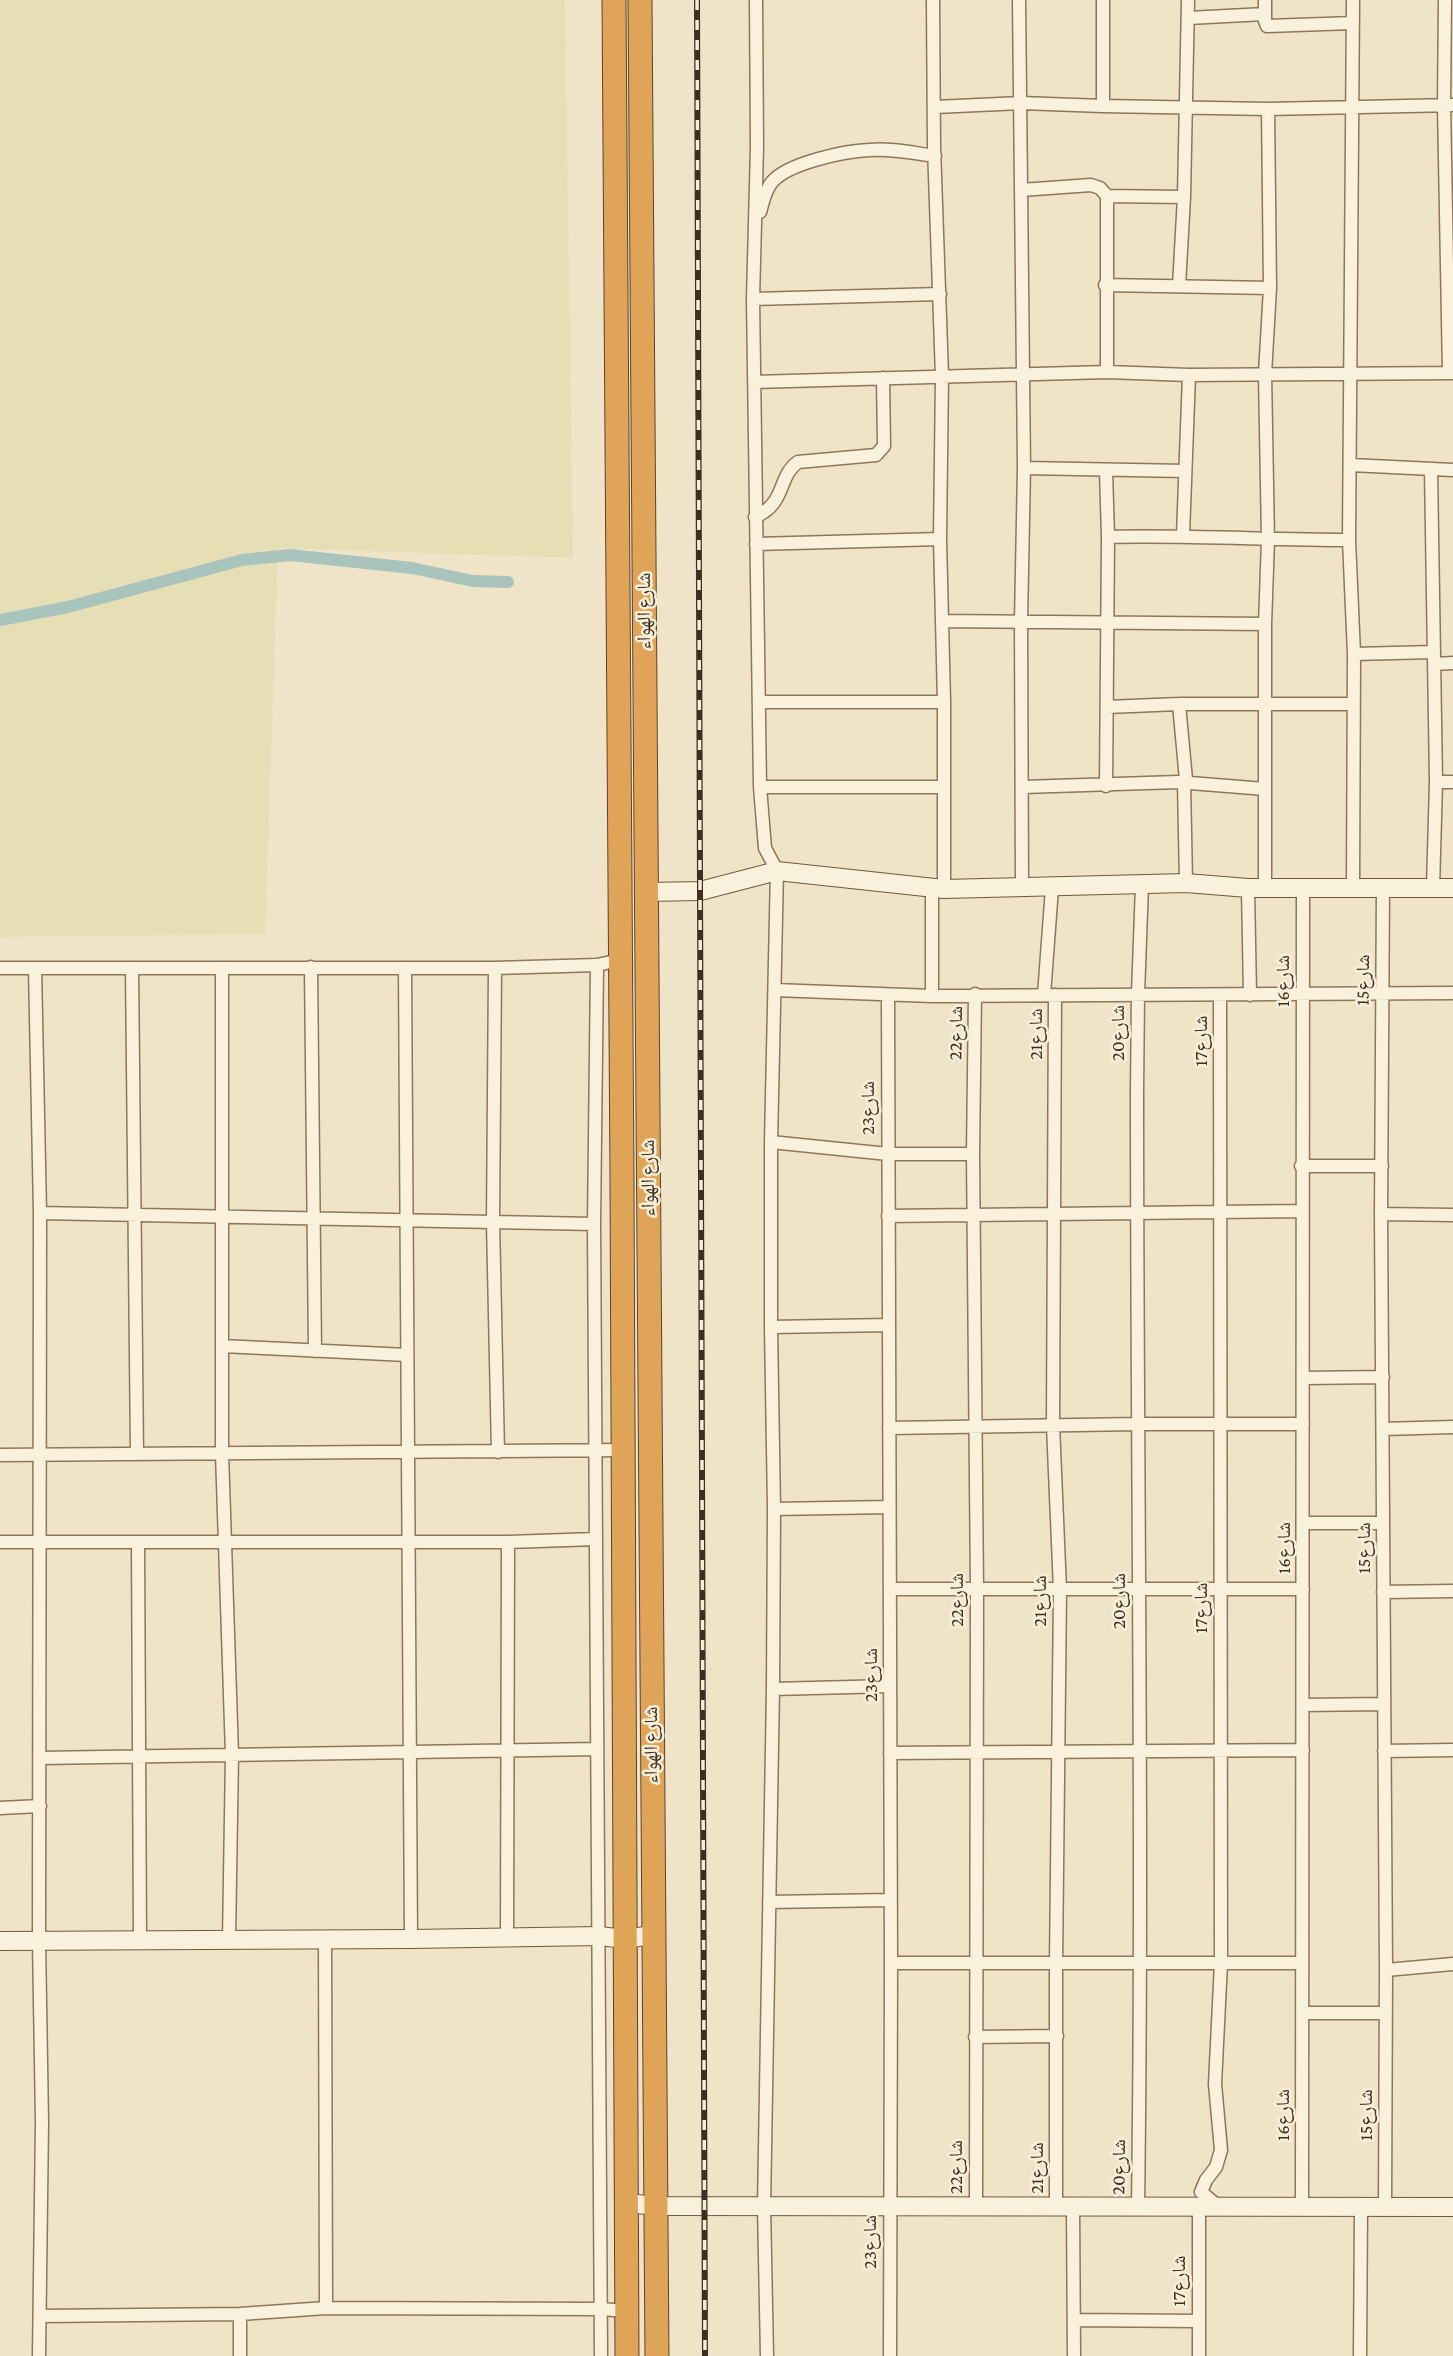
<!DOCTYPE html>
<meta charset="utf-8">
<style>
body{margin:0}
canvas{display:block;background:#f0e4c8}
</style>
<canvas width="1453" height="2356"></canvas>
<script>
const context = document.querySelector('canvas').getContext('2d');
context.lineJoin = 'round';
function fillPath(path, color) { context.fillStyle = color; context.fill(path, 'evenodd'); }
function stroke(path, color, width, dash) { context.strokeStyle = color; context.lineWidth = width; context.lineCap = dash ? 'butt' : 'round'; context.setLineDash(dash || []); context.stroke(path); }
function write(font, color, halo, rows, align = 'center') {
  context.font = font + ' "Crimson Pro","Noto Naskh Arabic",serif'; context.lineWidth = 5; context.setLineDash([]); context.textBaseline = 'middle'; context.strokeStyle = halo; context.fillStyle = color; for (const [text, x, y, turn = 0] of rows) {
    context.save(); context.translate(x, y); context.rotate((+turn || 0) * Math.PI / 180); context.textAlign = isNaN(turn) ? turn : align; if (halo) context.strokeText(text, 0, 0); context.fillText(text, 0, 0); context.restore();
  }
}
fillPath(new Path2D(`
 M0 0H565L573 558 278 548 265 934 0 937Z`), '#e6deb5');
stroke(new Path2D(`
 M0 620 68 607 242 560 290 555 412 568 473 581 508 582`), '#a9c4bc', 12);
const street = new Path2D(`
 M756 0 757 147 753 299 760 787 765 848 777 871 771 1142V1327L774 1509 773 1689 764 2206 767 2356
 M933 0 934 147 942 376 940 539 944 702V889
 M1019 0 1024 468 1021 621 1022 888
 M1265 0V21L1267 26 1353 23
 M1353 0 1349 540 1354 654 1353 887
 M1445 0 1444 105 1449 373
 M1188 18 1265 14
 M1103 106V0
 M935 107 1021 103 1103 106 1268 109 1453 105
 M1021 190 1091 185 1100 188 1107 196V372
 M1107 196 1184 197
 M760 212C763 202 765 190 772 182 788 163 845 151 869 150 891 148 913 153 935 156
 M1105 285 1270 288
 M1179 286 1184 197 1188 0
 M753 299 940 294
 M754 382 1107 372 1189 375 1453 373
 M1351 465 1453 470
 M1024 468 1185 471
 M1431 470 1436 782 1433 888
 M1106 471 1108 537 1106 786
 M755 517C787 503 777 477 798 462L876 455 884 446 883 378
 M1183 535 1189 375
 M1108 537C1189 535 1269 540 1349 540
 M756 544 940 539
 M943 621 1265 624
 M1354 654 1434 652
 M1434 664 1453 663
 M759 702H944
 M1179 704 1186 780 1184 783 1186 883
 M1107 707 1179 704H1353
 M1436 782H1453
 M760 787H944
 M1023 787 1178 782 1265 789
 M1383 887 1381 1214 1386 1970 1385 2208
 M1248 888 1250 995
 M1265 888V624L1268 540 1265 374 1270 288 1268 109
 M597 965 594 1224 601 2356
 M311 967 315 1351
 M0 968H495L597 965 620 960
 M35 968 40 1213 39 1941 42 2122 39 2356
 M132 968 137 1454
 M222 968V1453L232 1755 229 1940
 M405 968 411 1939
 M495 968 493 1222 498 1452
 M775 990 932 996 1453 993
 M975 994 973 1154 977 1590 976 2206
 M888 995 891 1963 890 2356
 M1044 995 1052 888
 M1055 995 1053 1425 1060 1590 1056 1964V2207
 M932 996V888
 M771 1142 888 1154H973
 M1301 1166H1382
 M40 1213 594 1224
 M1381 1214 1453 1215
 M888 1216 1301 1211
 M771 1327 888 1325
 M222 1346 407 1355
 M1304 1378 1383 1377
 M889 1428 1138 1424H1303
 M1383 1429 1453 1427
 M0 1455 625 1450
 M774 1509 888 1507
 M1303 1523H1383
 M0 1542H508L596 1539
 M138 1542 140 1940
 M890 1589H1303
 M1383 1592 1453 1591
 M773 1689 890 1686
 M1303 1705 1383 1704
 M1384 1751 1453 1750
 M890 1753 1303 1750
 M41 1758 597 1749
 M0 1808 40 1806
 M769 1902 890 1900
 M507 1937 508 1542
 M325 1940 326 2308
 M891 1963H1302
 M1386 1970 1453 1964
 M1302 2013H1385
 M975 2037 1057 2036
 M1073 2207 1074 2356
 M1138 2207C1143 1835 1137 1464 1137 1092L1138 994 1142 885
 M1219 2207 1201 2192 1206 2180 1216 2167 1221 2150 1215 2084 1221 1963 1220 995
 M1302 2208 1303 888
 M240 2314V2356
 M40 2316 240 2314 326 2308 601 2309 627 2311
 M1075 2320 1198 2321
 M1199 2356V2207
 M1360 2356 1361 2208`);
const secondary = new Path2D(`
 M646 892 700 891 777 871 944 889 1186 883 1248 888H1453
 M0 1941 411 1939 599 1936 625 1939 652 1935
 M627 2203 656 2206 1453 2207`);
const highway = new Path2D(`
 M614 0C620 785 625 1571 627 2356
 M640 0 657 2356`);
stroke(street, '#8d765c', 15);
stroke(secondary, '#6f573f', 20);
stroke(highway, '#5b4430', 25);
stroke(street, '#faf1dc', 12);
stroke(secondary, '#faf1dc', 18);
stroke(highway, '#e0a458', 23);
const rail = new Path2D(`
 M697 0 705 2356`);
stroke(rail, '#3d2e20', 6);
stroke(rail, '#f7eed8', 3.5, [10]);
write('19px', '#3d2e20', '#f7eed8', [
 ["شارع الهواء",644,611,-90],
 ["شارع15",1363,980,-89],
 ["شارع16",1283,981,-90],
 ["شارع22",956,1033,-89],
 ["شارع20",1118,1033,-90],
 ["شارع21",1036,1034,-90],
 ["شارع17",1201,1041,-90],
 ["شارع23",868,1108,-90],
 ["شارع الهواء",648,1178,-90],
 ["شارع16",1284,1548,-90],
 ["شارع15",1364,1548,-90],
 ["شارع22",957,1600,-90],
 ["شارع21",1040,1601,-90],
 ["شارع20",1119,1601,-90],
 ["شارع17",1201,1608,-90],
 ["شارع23",871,1675,-90],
 ["شارع الهواء",651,1745,-90],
 ["شارع16",1283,2115,-90],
 ["شارع15",1366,2115,-90],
 ["شارع22",956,2167,-90],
 ["شارع20",1119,2167,-89],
 ["شارع21",1037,2168,-90],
 ["شارع23",870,2242,-90],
 ["شارع17",1179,2281,-90]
]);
</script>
